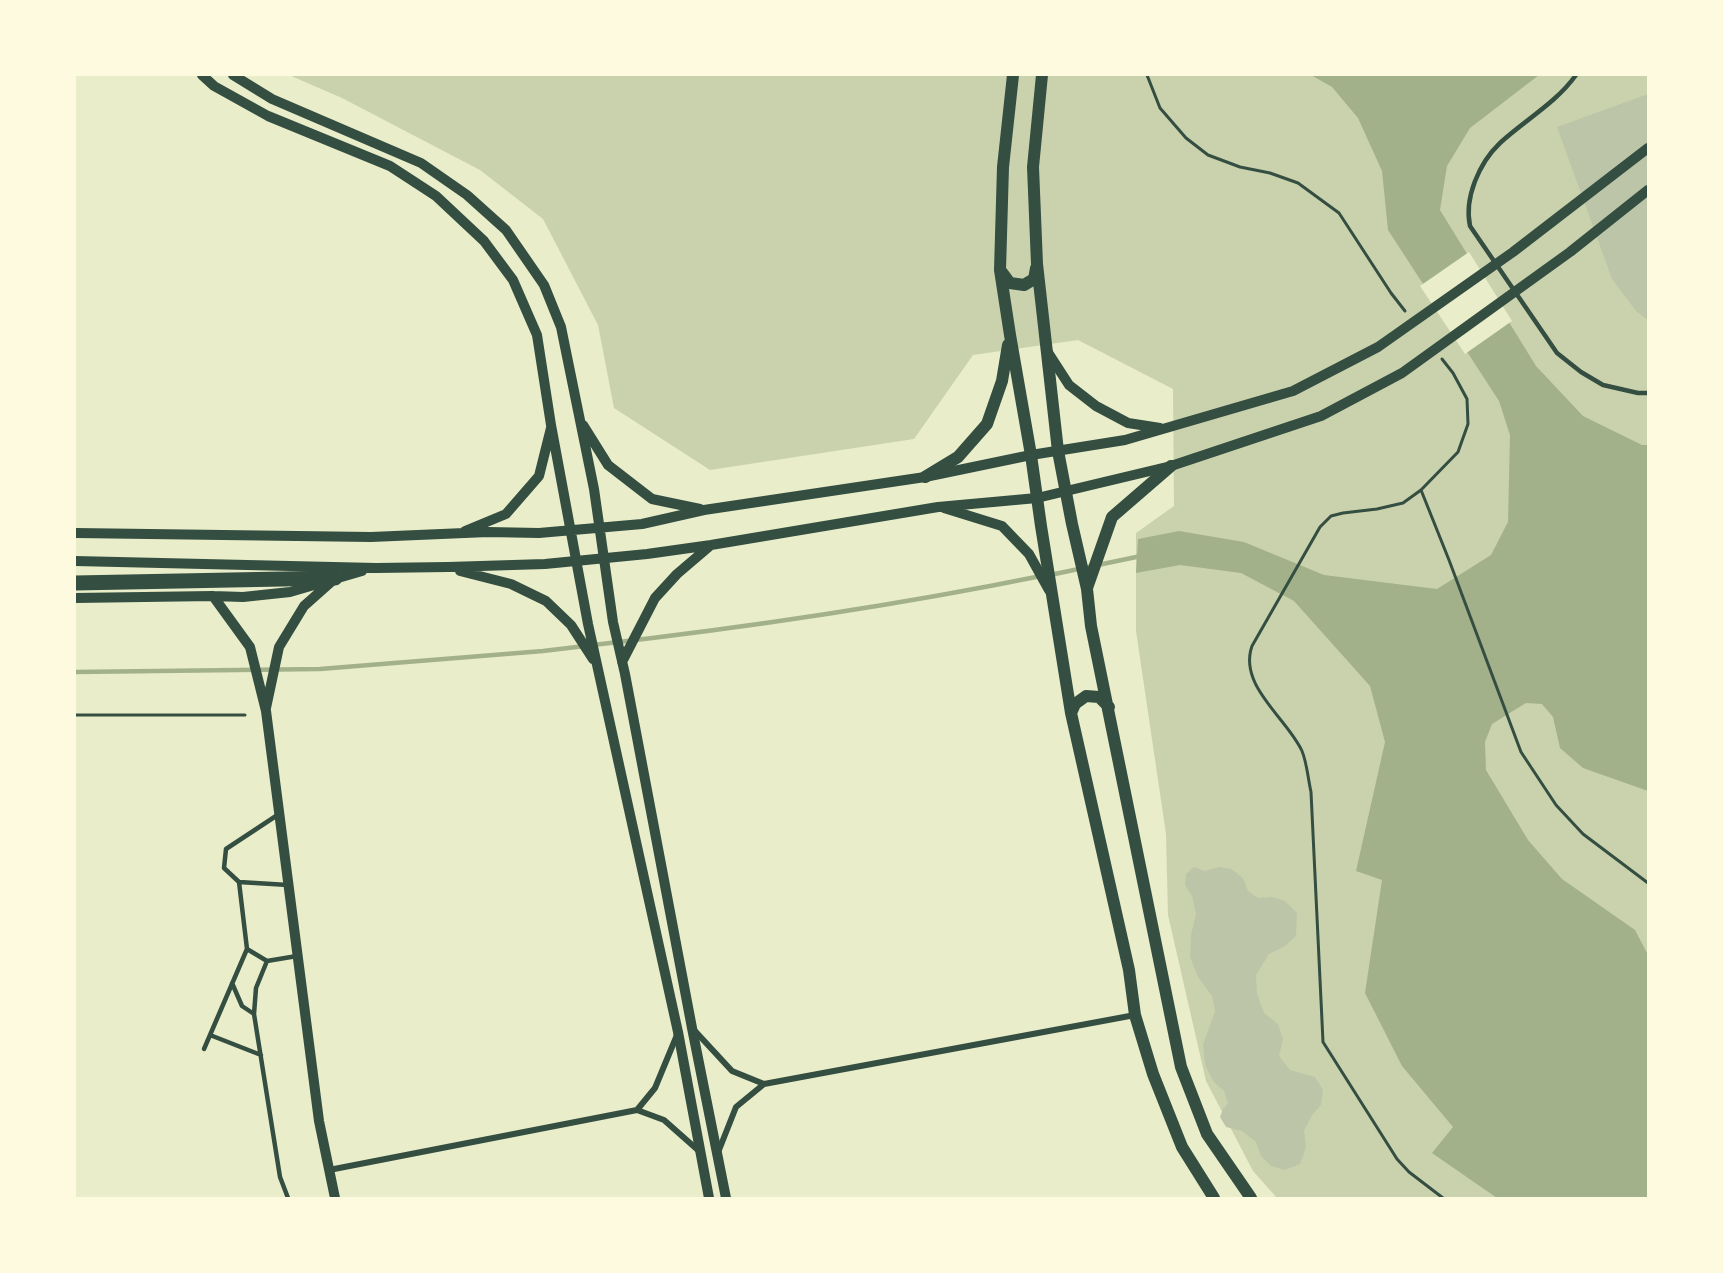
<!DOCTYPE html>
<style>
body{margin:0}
#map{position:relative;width:1723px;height:1273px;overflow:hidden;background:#e9edc9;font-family:"Varela Round",sans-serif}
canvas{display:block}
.frame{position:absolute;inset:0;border:76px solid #fefae0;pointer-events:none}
</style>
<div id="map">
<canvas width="1723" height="1273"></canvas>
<div class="frame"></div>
</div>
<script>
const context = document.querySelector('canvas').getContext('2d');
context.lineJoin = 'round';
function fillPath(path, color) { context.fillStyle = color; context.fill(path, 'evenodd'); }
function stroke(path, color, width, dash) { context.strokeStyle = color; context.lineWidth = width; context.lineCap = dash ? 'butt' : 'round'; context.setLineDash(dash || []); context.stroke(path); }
fillPath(new Path2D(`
 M289 75H1648V1198H1277L1253 1171 1206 1081 1168 915 1166 834 1136 631V533L1174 506 1173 389 1078 340 973 355 914 439 710 470 614 408 598 325 543 219 480 170 342 98Z`), '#cad2ad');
fillPath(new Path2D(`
 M1311 75H1539L1470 128 1447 166 1440 210 1536 366 1583 416 1642 445H1648V791L1583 768 1560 748 1553 717 1542 704 1526 703 1492 724 1485 742 1486 770 1528 840 1562 879 1635 930 1648 955V1198H1497L1432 1153 1453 1127 1402 1066 1365 993 1382 880 1356 871 1385 742 1370 686 1294 601 1241 573 1180 565 1136 573 1138 539 1179 531 1244 542 1324 575 1437 589 1491 555 1508 522 1510 435 1499 401 1388 230 1382 171 1358 118 1332 87Z`), '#a3b18a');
fillPath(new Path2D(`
 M1469 252 1512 321 1465 354 1420 286Z`), '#e9edc9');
stroke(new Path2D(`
 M1050 575 1141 556
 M593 645C743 628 893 606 1041 576
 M75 672 320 669 543 651 585 646`), '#a3b18a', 4.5);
fillPath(new Path2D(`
 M1648 94V320L1636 311 1612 279 1557 127Z
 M1194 867 1205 871 1219 867 1231 869 1243 878 1248 891 1258 898 1272 897 1285 901 1297 913 1296 936 1285 946 1269 954 1256 975 1257 994 1264 1013 1278 1024 1283 1039 1279 1056 1290 1070 1315 1077 1323 1090 1321 1105 1312 1115 1304 1131 1306 1147 1300 1164 1285 1170 1271 1166 1261 1156 1256 1142 1242 1131 1226 1127 1220 1117 1223 1109 1228 1103 1224 1091 1214 1082 1205 1065 1203 1045 1215 1011 1212 996 1198 977 1190 957 1191 935 1196 914 1192 896 1185 885 1186 874Z`), '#bcc5a7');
stroke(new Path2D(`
 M1147 75 1160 108 1186 138 1208 155 1240 167 1270 173 1298 183 1339 213 1391 293 1405 311
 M1442 359 1453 373 1467 399 1468 424 1458 452 1421 490 1403 503 1377 509 1343 513 1331 516 1320 527 1252 646C1238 686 1287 718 1302 751 1307 763 1308 779 1311 792L1323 1042 1397 1159 1409 1172 1443 1198
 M1421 490 1449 560 1521 752 1556 805 1583 834 1648 883
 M75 715H245`), '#344e41', 3);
stroke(new Path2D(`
 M1576 75C1556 103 1525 120 1500 143 1479 163 1464 198 1470 226L1557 353 1581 372 1603 385 1638 393H1648
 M279 814 226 849 224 868 239 882 288 885
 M247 949 267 961 297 956
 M267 961 256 988 254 1014 280 1177 288 1198
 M232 983 242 1006 254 1014
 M210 1035 261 1055
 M204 1049 247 949 239 882`), '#344e41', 4.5);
stroke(new Path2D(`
 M695 1031 732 1071 764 1084 736 1107 719 1150
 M677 1035 655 1088 637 1110 664 1120 699 1151
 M764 1084 1135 1015
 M329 1170 637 1110`), '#344e41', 6);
stroke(new Path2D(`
 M202 75 214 86 268 116 390 166 436 196 484 241 513 280 537 335 551 425 588 624 678 1032 709 1198
 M233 75 272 99 421 163 467 195 506 230 544 285 561 327 594 489 613 622 625 674 692 1028 726 1198
 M1047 351 1069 385 1096 406 1128 423 1160 428
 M583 425 608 465 652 499 700 509
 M944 508 1002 526 1029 554 1049 590
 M465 531 506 514 539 476 551 428
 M75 533 371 537 488 532 539 533 642 524 704 510 925 477 1031 455 1125 440 1293 391 1378 347 1513 252 1648 148
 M75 561 376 568 448 567 545 564 647 554 711 545 938 507 1037 498 1171 466 1321 416 1402 373 1570 252 1648 190
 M460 571 511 584 546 601 571 625 593 659
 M213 596 250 647 266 711 319 1121 335 1198
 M75 598 213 596 243 597 290 592 362 571
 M622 662 655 598 677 574 711 545
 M266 708 279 647 304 606 331 582`), '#344e41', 10);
stroke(new Path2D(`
 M1013 75 1003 167 1000 270 1010 335 1031 455 1041 526 1071 713 1129 970 1135 1015 1153 1074 1182 1147 1214 1198
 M1042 75 1033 167 1037 264 1058 451 1072 524 1087 589 1091 626 1181 1067 1207 1134 1251 1198
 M1001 271 1010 283 1024 285 1034 279 1036 268
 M925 477 958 457 987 424 1002 381 1008 345
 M1087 588 1112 517 1171 466
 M1071 713 1075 704 1086 696 1099 697 1109 707`), '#344e41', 12);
stroke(new Path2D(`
 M75 583 335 578`), '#344e41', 15);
</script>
